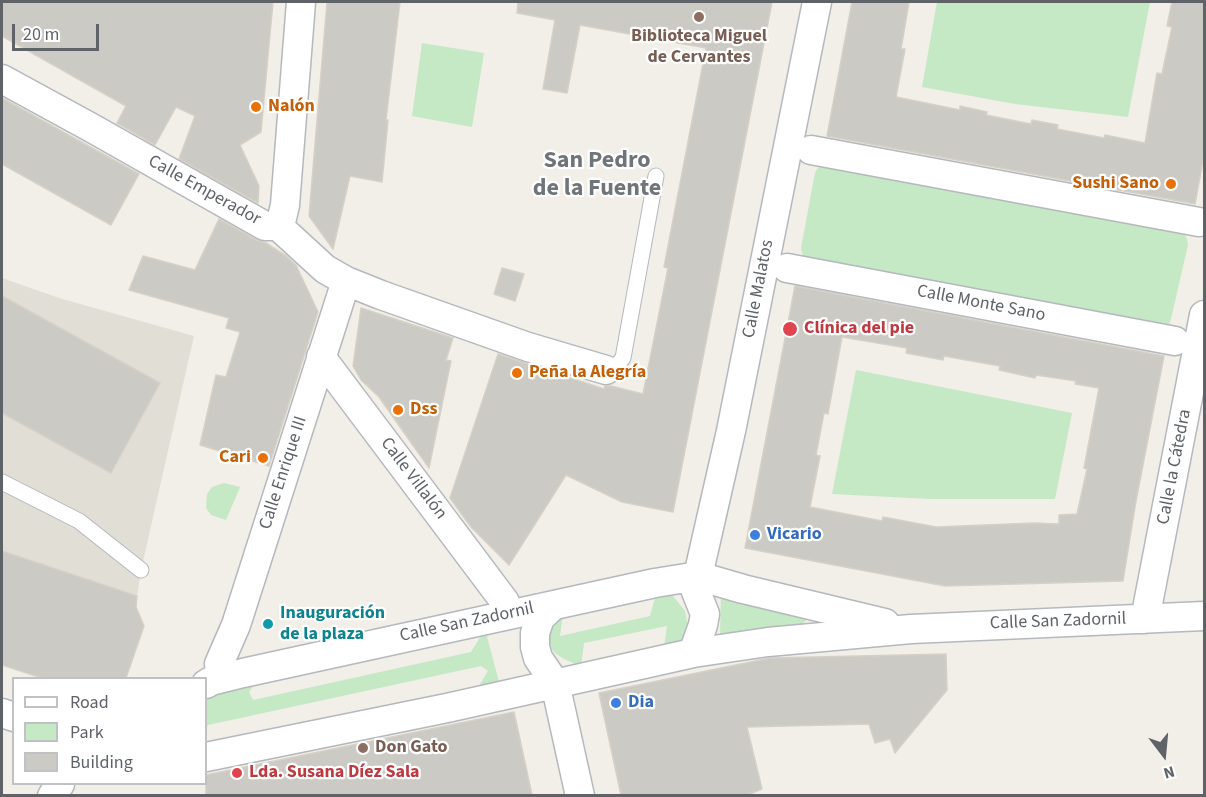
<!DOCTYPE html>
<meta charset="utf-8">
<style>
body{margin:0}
#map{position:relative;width:1206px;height:797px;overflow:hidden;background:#f1efe8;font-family:"Source Sans 3",sans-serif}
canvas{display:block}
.frame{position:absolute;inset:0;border:3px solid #5f6368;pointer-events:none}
.legend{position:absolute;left:12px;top:677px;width:195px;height:108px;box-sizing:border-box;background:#fff;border:2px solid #bfc1c3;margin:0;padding:8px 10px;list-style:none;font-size:18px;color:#5f6368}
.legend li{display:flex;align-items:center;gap:12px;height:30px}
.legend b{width:30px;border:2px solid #bfc1c3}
.north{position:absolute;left:1134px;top:725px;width:60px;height:60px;-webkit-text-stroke:4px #fff;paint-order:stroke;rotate:164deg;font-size:16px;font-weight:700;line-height:24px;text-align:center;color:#5f6368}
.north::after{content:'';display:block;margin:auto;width:21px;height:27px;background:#5f6368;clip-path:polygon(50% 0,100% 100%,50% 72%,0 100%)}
.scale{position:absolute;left:12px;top:24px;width:87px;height:27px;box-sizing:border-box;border:3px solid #5f6368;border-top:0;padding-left:8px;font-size:18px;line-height:21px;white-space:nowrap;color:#5f6368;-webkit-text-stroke:4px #fff;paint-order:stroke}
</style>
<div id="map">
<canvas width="1206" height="797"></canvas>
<div class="frame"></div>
<ul class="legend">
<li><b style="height:8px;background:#fff"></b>Road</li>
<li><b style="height:16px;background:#c5e8c5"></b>Park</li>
<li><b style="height:16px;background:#cccac5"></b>Building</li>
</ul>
<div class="north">N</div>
<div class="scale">20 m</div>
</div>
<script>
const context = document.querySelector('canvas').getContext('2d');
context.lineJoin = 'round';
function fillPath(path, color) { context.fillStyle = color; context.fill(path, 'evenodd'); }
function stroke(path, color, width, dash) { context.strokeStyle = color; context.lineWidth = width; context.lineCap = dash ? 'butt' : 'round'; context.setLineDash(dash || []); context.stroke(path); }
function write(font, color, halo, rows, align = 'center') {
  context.font = font + ' "Source Sans 3",sans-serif'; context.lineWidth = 4.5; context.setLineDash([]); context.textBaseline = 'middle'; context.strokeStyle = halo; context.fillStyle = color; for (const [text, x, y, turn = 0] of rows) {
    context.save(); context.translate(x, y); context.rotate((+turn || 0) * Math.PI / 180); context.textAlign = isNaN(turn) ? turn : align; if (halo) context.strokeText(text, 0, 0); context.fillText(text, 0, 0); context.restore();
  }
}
fillPath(new Path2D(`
 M2 278 59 298 194 336 141 570 137 596 2 551Z`), '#e1ded6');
fillPath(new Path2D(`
 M937 2H1150L1128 117 1015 104 922 87Z
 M422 43 484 53 472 127 412 116Z
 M824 164 1183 231 1187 239 1188 245 1170 323 1168 326 807 261 803 256 801 248 815 173 817 169Z
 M856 370 1072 413 1055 499H930L832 494Z
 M224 483 240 487 226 520 211 515 206 508 207 494 212 487Z
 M656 594 673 596 685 611 688 627 682 641 664 648 667 626 584 643 581 666C566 660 546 654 548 634 549 630 551 624 552 620L563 614 560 636 650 616Z
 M721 594 804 609 807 619 800 627 720 637Z
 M485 629 499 682 479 686 488 671 481 666 208 725 206 729V695L257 680 249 692 253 700 471 652Z`), '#c5e8c5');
const building = new Path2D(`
 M2 2H273L261 132 240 145 259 186 258 203 179 159 195 116 176 107 155 145 117 123 126 106 2 36Z
 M327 2H400L386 120H388L382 182 350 176 333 249 309 216Z
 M518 2H772L673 512 622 502 566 475 509 565 471 527 450 498 498 354 604 389 605 386H611L643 394 668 268 664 267 706 48 580 25 567 93 543 89 555 20 517 13Z
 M852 2H909L901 49H905L896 97 960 110V106L987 112 986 115 1031 124 1032 120 1058 125 1057 129 1104 138 1105 135 1145 143 1157 73 1162 74 1172 27 1167 26 1172 2H1204V155L1195 204 827 136Z
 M2 98 139 174 111 225 2 164Z
 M219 219 257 240 266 243 286 256 296 265 318 312 269 466 200 445 216 375 226 377 240 332 226 328 229 318 129 290 143 256 195 270Z
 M502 268 524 274 515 301 494 294Z
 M795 286 1164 356 1136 501 1123 581 945 586 745 548ZM842 337 907 348 906 353 943 360 944 356 1000 366 999 370 1035 378 1036 375 1076 381 1075 384 1099 388 1084 468 1087 469 1077 514 1059 515V524L1034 523 936 527 883 517 882 521 810 507 820 456 816 455 824 413 828 414Z
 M2 296 160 383 111 473 2 413Z
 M361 308 453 338 446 360 451 361 429 468 379 397 361 380 353 366Z
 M2 551 137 596 136 607 144 626 126 678H42L2 665Z
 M946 654 947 690 895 753 890 739 875 743 869 724 747 727 762 789 747 795H621L599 693 770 658Z
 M514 712 532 795H206V775Z`);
fillPath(building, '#cccac5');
stroke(building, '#d6d1c6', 1.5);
const lane = new Path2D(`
 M606 370C614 368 618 365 623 358L656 176
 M2 482 79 521 141 570`);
const street = new Path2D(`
 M2 79 90 127 265 226H271L277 225
 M811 150 1199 222
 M277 225 325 269 346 281 381 295 528 347 606 370
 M277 225 282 218 285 205 301 2
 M787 268 1175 341
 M321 357 505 602
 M554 605 540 618 535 633V647L538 658 555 683 580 796
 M1145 619 1204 315
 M693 653 703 625 705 614 695 589 731 431 817 2
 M219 664 236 625 346 281
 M206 684 211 681 243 673 655 583 698 576 743 589 885 623
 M2 713 14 717
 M206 757 447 708 693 653 768 642 911 629 1204 616
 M52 796 60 784`);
stroke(lane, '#b5b8bc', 17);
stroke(street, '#b5b8bc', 31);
stroke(lane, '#fff', 15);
stroke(street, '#fff', 28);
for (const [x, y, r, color] of [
 [699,17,6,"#8d6e63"],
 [256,107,6,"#e8710a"],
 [1171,184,6,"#e8710a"],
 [790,329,8,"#e0444e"],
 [517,373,6,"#e8710a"],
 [398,410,6,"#e8710a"],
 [263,458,6,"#e8710a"],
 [755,535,6,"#3f7fe0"],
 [268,624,6,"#0f9aa8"],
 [616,703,6,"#3f7fe0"],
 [363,748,6,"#8d6e63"],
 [237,773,6,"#e0444e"]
]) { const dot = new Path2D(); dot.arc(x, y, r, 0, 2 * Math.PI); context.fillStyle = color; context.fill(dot); stroke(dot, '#fff', 2); }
write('bold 18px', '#785e54', '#fff', [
 ["Biblioteca Miguel",699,37],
 ["de Cervantes",699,58],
 ["Don Gato",375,748,"left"]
]);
write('bold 18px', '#c56008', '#fff', [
 ["Nalón",268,107],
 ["Sushi Sano",1159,184,"right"],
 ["Peña la Alegría",529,373],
 ["Dss",410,410],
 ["Cari",251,458,"right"]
], 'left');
write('18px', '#5f6368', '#fff', [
 ["Calle Emperador",204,191,29],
 ["Calle Malatos",759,289,-79],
 ["Calle Monte Sano",981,304,11],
 ["Calle la Cátedra",1175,467,-79],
 ["Calle Enrique III",284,473,-72],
 ["Calle Villalón",413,479,53],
 ["Calle San Zadornil",1058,622,-2],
 ["Calle San Zadornil",467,623,-12]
]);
write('bold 18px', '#be3a42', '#fff', [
 ["Clínica del pie",804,329],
 ["Lda. Susana Díez Sala",249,773]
], 'left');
write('bold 18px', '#366cbe', '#fff', [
 ["Vicario",767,535],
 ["Dia",628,703]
], 'left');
write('bold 18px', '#0d838f', '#fff', [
 ["Inauguración",280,614],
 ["de la plaza",280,635]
], 'left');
write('bold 24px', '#70757a', '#fff', [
 ["San Pedro",597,162],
 ["de la Fuente",597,190]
]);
</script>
